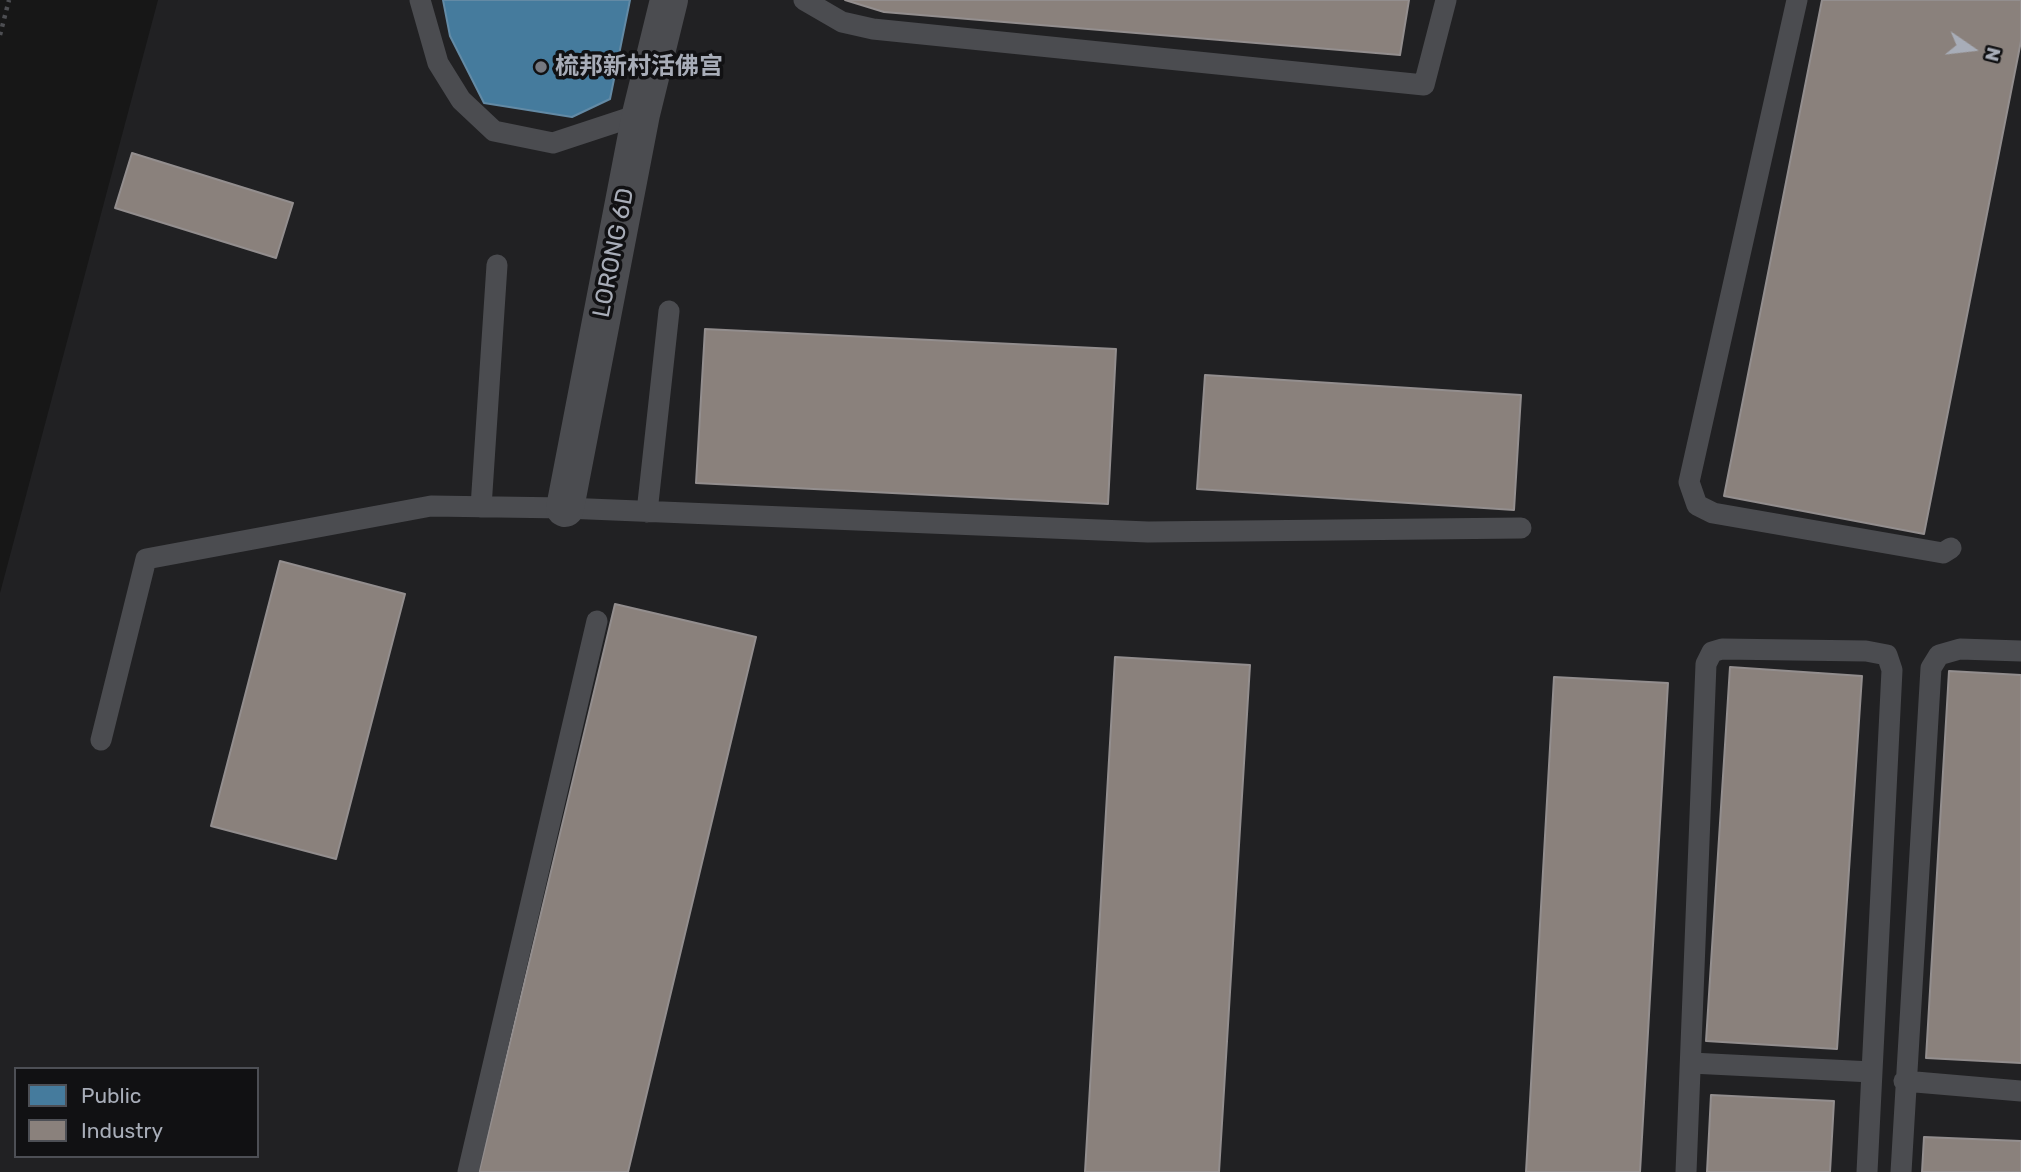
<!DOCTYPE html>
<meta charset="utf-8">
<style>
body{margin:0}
#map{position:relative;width:2021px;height:1172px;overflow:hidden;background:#171717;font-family:Rubik,sans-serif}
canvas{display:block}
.legend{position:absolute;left:14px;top:1067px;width:245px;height:91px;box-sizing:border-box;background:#111113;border:2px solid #4d4f55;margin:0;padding:9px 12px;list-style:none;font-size:21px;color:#a8adb8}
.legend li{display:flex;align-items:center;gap:14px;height:35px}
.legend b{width:35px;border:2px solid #4d4f55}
.north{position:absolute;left:1937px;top:14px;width:70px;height:70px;-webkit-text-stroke:5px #111113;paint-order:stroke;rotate:104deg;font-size:19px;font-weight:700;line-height:28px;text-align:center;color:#a8adb8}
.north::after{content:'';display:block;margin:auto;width:24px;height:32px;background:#a8adb8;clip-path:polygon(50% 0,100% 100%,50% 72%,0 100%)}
</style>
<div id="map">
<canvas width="2021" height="1172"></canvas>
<ul class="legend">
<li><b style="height:19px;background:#457b9d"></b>Public</li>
<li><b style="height:19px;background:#8a817c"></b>Industry</li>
</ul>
<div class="north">N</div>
</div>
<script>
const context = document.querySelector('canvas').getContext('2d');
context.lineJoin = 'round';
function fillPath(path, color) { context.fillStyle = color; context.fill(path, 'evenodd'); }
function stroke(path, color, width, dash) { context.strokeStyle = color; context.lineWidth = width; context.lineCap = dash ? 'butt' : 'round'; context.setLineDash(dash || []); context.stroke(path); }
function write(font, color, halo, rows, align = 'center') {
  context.font = font + ' Rubik,"Noto Sans SC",sans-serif'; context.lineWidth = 7; context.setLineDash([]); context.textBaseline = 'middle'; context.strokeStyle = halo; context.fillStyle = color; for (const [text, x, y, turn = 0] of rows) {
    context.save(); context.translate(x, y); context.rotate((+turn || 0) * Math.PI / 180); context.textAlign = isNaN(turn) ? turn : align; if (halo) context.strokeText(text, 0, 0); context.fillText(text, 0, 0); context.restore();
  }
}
fillPath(new Path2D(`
 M158 0H2021V1172H0V593ZM16 1069H257V1156H16Z`), '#212123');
const public = new Path2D(`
 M443 0H630L610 99 572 117 484 103 450 36Z`);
fillPath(public, '#457b9d');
stroke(public, '#638aa5', 2);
const industry = new Path2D(`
 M845 0H1409L1400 55 884 12Z
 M1822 0H2021V41L1924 534 1724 496Z
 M132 153 293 203 276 258 115 208Z
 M705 329 1116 349 1108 504 696 483Z
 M1205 375 1521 395 1514 510 1197 489Z
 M280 561 405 594 336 859 211 826Z
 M615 604 756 637 628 1172H479Z
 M1115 657 1250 665 1219 1172H1085Z
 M1730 667 1862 676 1837 1049 1706 1041Z
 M1949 671 2021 675V1063L1926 1058Z
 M1554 677 1668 683 1640 1172H1526Z
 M1711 1095 1834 1101 1830 1172H1707Z
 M1924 1137 2021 1141V1172H1922Z`);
fillPath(industry, '#8a817c');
stroke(industry, '#938e8e', 2);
stroke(new Path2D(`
 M0 35 9 0`), '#4d4e52', 4.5, [3.5, 5]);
stroke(new Path2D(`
 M420 0 438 63 461 100 494 131 553 143 641 114
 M804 0 842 22 873 29 1424 85 1446 0
 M1797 0 1689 482 1697 505 1713 513 1943 553 1951 548
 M481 507 497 265
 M647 512 669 311
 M101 740 146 559 431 506 565 508 1148 532 1521 528
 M1691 1063 1872 1072
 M1904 1081 2021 1091
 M468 1172 597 621
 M1686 1172 1706 664 1712 652 1722 649 1866 651 1887 655 1892 670 1867 1172
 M1901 1172 1931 668 1939 655 1960 649 2021 651`), '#4b4c50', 21);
stroke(new Path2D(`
 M565 508 641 114 669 0`), '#4b4c50', 38);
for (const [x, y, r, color] of [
 [541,67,7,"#757880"]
]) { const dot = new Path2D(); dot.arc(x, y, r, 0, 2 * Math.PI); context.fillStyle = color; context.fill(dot); stroke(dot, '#111113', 2.5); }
write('bold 24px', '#a8adb8', '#111113', [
 ["梳邦新村活佛宫",555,67]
], 'left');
write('24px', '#a8adb8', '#111113', [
 ["LORONG 6D",614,253,-79]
]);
</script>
